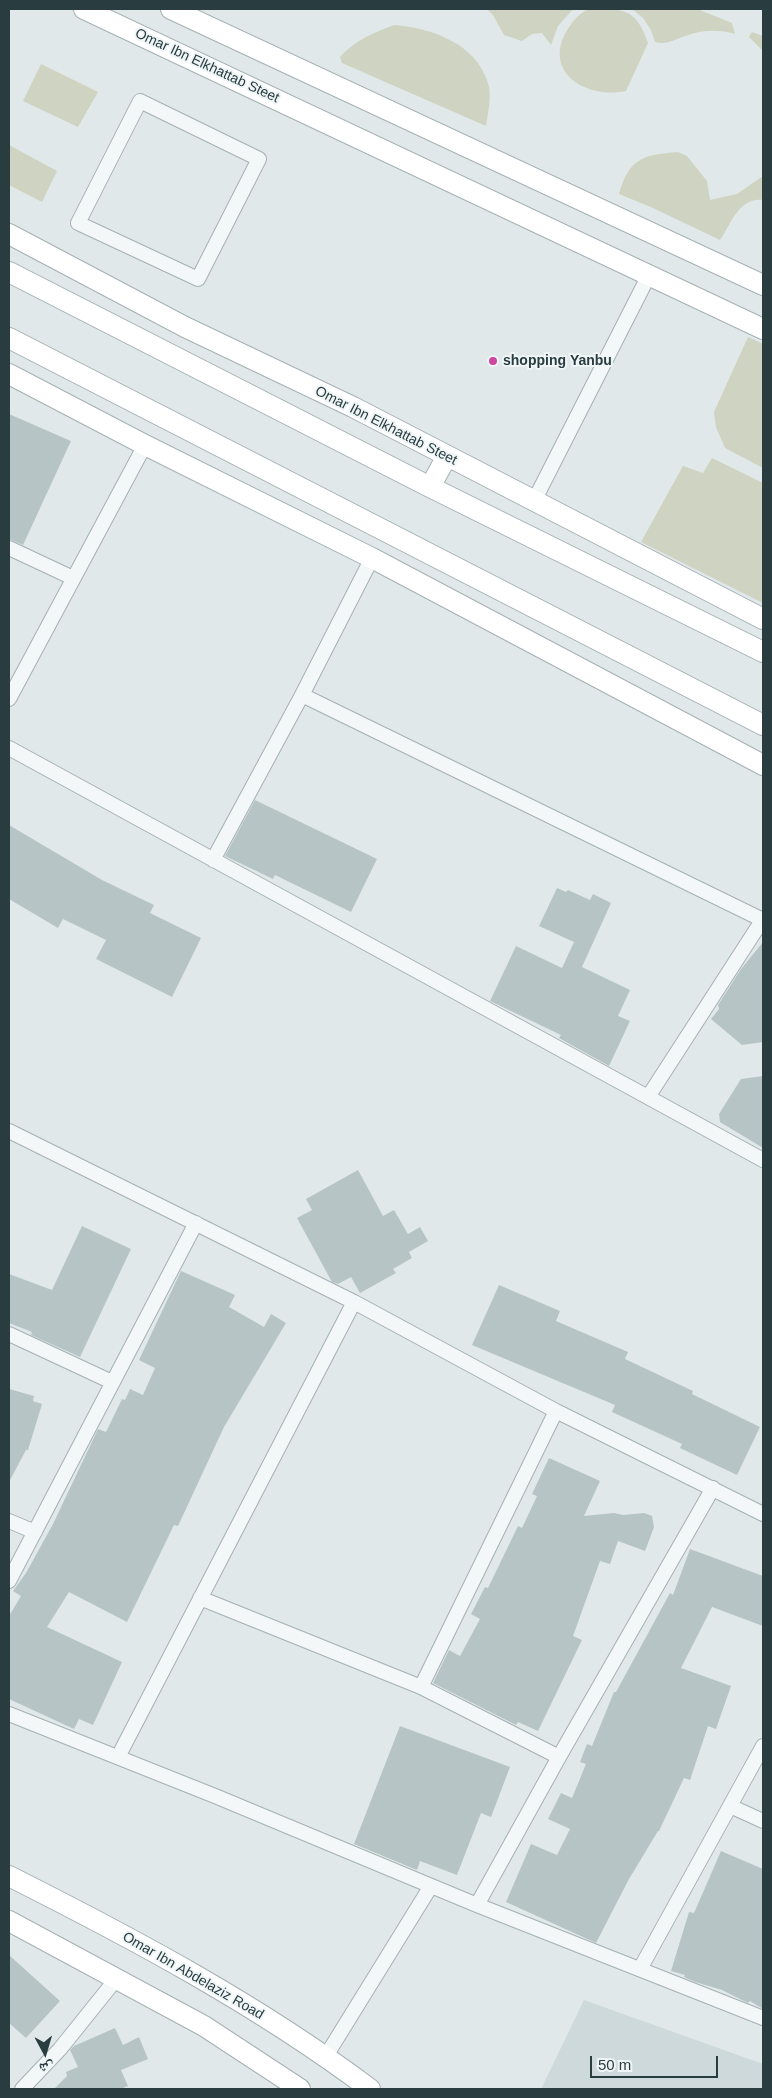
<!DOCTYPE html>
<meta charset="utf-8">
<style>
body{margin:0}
#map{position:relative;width:772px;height:2098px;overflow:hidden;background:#e0e8e9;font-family:Helvetica,"Noto Naskh Arabic",sans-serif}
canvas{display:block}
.frame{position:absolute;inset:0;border:10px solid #293d40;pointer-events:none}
.north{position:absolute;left:20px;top:2028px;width:50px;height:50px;-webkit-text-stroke:4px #f0f6f7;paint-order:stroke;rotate:174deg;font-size:14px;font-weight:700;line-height:20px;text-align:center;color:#293d40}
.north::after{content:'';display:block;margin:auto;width:18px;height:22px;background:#293d40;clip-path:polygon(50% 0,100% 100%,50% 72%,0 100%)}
.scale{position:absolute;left:590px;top:2056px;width:128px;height:22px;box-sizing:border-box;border:2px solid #293d40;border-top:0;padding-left:6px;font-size:15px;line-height:18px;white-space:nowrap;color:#293d40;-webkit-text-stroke:4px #f0f6f7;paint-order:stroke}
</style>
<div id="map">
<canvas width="772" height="2098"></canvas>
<div class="frame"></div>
<div class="north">ش</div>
<div class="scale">50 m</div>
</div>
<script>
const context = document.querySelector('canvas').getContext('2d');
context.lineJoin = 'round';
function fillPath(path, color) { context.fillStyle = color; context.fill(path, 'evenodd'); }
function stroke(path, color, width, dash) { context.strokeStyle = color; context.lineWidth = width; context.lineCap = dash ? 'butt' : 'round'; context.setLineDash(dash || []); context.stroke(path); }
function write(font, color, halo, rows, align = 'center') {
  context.font = font + ' Helvetica,sans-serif'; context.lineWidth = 4; context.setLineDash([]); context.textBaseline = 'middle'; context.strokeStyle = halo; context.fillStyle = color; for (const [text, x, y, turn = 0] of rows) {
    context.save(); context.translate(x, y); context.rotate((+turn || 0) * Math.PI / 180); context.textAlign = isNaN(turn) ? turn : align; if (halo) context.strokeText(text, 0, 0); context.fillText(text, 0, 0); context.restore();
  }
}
fillPath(new Path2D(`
 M584 2000 763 2064V2089H541Z`), '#ced9db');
fillPath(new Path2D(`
 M487 9H573L558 26 551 45 542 33 532 34 522 41 504 35 493 15Z
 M590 9C624 9 636 8 648 43L626 91C581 100 538 67 572 23 577 17 582 11 590 9Z
 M632 9H697L732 23 735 34C719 29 701 30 685 36 673 40 667 45 655 42L651 30 643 18Z
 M394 25C431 28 476 43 488 83 492 95 488 113 486 126L342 63 340 57C355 40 373 33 394 25Z
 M752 32 763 36V51L749 37Z
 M41 64 98 92 78 127 23 101Z
 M9 145 57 171 42 202 9 185Z
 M678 152 687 156 707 181 710 200 737 194 763 176V200C739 197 731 224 720 240L653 208 619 194C629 158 643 155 678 152Z
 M748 337 763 344V468L725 448 716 427 714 412Z
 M712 458 763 483V603L641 542 683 466 703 473Z`), '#cfd3c1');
fillPath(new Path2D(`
 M9 414 71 441 23 545 9 539Z
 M255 800 377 859 351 912 275 875 273 879 225 856Z
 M9 825 102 880 154 905 150 913 201 938 172 997 96 959 106 940 63 919 58 928 9 899Z
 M557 888 566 892 568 890 590 900 593 894 611 903 582 967 630 990 618 1016 630 1021 609 1066 559 1038 561 1035 490 1001 516 946 562 968 574 942 539 926Z
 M763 942V1042L742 1045 711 1019 719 1009 718 1005 741 969Z
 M763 1076V1148L720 1122 719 1114 741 1079Z
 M358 1170 383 1216 394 1210 408 1234 420 1227 428 1241 409 1252 412 1258 393 1269 396 1273 360 1293 351 1277 338 1284 332 1282 297 1218 312 1210 306 1199Z
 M82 1226 131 1249 80 1357 31 1335 32 1332 9 1323V1274L52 1290Z
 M181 1271 235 1295 229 1307 264 1327 271 1314 286 1323 224 1427 178 1526 174 1525 127 1622 69 1592 47 1627 122 1662 93 1725 79 1719 74 1729 9 1699V1616L21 1596 13 1591 26 1573 53 1524 98 1429 106 1432 122 1399 125 1400 130 1389 143 1395 155 1368 139 1360Z
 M499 1285 560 1311 556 1321 628 1352 625 1359 693 1391 692 1394 760 1427 737 1475 680 1448 682 1444 612 1412 615 1405 472 1345Z
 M9 1389 34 1396 33 1401 42 1404 28 1450H26L9 1482Z
 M549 1458 600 1481 584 1516 614 1513 623 1515 644 1513 652 1516 654 1527 645 1551 618 1541 610 1564 600 1561 573 1636 582 1640 538 1731 518 1722 516 1725 433 1683 449 1650 460 1656 480 1619 471 1614 485 1587 488 1588 518 1526 522 1528 537 1496 532 1494Z
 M690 1549 763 1576V1626L712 1607 681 1668 731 1686 716 1729 708 1726 690 1780 684 1778 659 1831H658L629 1879 596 1943 506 1902 531 1844 557 1855 570 1829 548 1819 561 1793 572 1798 586 1764 580 1762 587 1744 592 1746 614 1692H616L670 1593 673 1595Z
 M400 1726 510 1767 491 1817 481 1813 457 1875 420 1861 417 1870 354 1844Z
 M721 1851 763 1869V2009L750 2001 748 2003 722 1990 695 1982 684 1977 685 1975 671 1971 689 1912 694 1913Z
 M9 1955 60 2001 26 2038 9 2023Z
 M115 2028 123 2045 139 2037 148 2059 121 2070 128 2086 120 2089H54L67 2076 66 2072 78 2067 70 2050 74 2046Z`), '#b7c4c6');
const street = new Path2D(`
 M140 101 259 159 198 279 78 223Z
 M534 501 649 275
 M9 548 73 578
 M302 695 763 920
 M9 699 145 445
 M9 748 763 1160
 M213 860 302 695 372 558
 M648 1097 763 919
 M9 1131 354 1302 556 1411 763 1514
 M9 1334 112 1382
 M9 1521 35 1532
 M9 1581 196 1223
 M200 1598 421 1687 559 1757
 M421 1687 556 1411
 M9 1714 215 1796 477 1905 763 2018
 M118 1757 354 1302
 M730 1806 763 1821
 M477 1905 559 1757 713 1488
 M640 1969 763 1746
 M326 2056 431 1886
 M22 2089 60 2049 117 1978`);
const secondary = new Path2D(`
 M84 9 763 329
 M171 9 763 285
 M9 234 185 327 353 407 763 619
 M9 272 430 487 763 652
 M9 338 763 725
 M9 374 145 445 372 558 763 765
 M430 487 447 456
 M9 1876C134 1939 258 2005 370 2089
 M9 1921 204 2026 300 2089`);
stroke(street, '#a5b1b3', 16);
stroke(secondary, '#a5b1b3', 22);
stroke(street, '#f3f7f7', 14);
stroke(secondary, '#fff', 20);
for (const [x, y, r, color] of [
 [493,361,5,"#cd469f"]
]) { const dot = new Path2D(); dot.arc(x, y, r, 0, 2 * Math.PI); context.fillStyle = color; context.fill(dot); stroke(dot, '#f0f6f7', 2); }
write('14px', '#293d40', '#f0f6f7', [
 ["Omar Ibn Elkhattab Steet",207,66,25],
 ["Omar Ibn Elkhattab Steet",386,426,27],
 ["Omar Ibn Abdelaziz Road",193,1976,30]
]);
write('bold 14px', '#293d40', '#f0f6f7', [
 ["shopping Yanbu",503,361]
], 'left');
</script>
